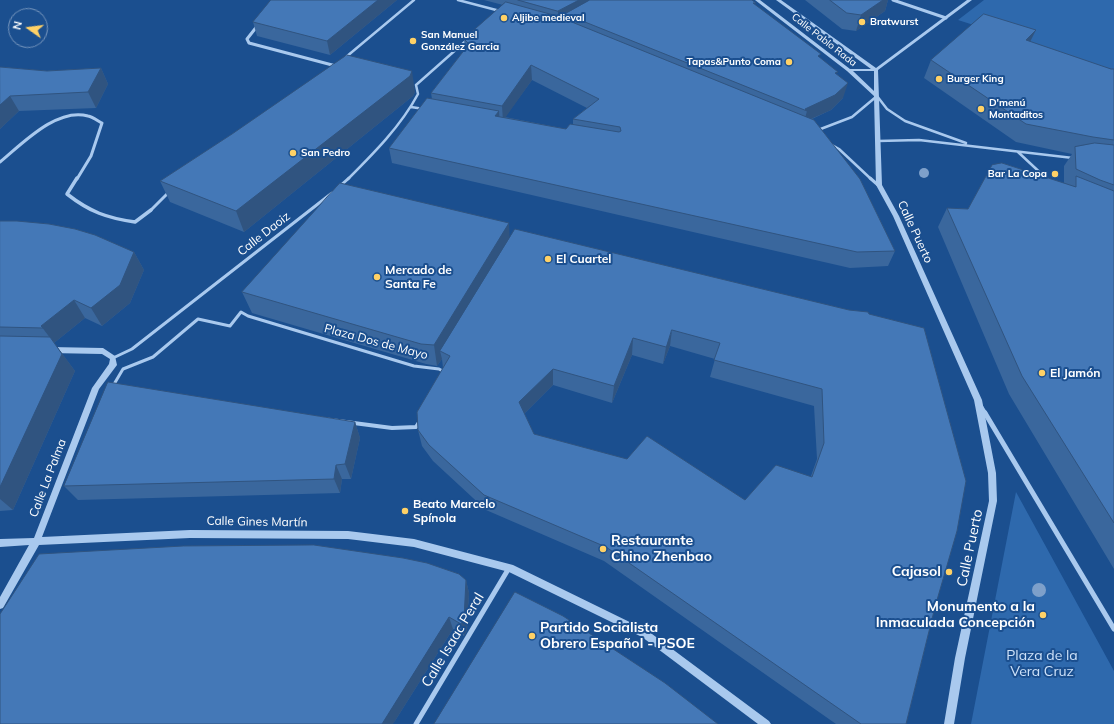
<!DOCTYPE html>
<meta charset="utf-8">
<style>
body{margin:0}
#map{position:relative;width:1114px;height:724px;overflow:hidden;background:#1b4f8f;font-family:Mulish,sans-serif}
canvas{display:block}
.north{position:absolute;left:8px;top:8px;width:40px;height:40px;box-sizing:border-box;background:#1b4f8f;border:1px solid #7695bc;border-radius:50%;rotate:284deg;font-size:11px;font-weight:700;line-height:16px;text-align:center;color:#fff}
.north::after{content:'';display:block;margin:auto;width:14px;height:18px;background:#ffd166;clip-path:polygon(50% 0,100% 100%,50% 72%,0 100%)}
</style>
<div id="map">
<canvas width="1114" height="724"></canvas>
<div class="north">N</div>
</div>
<script>
const context = document.querySelector('canvas').getContext('2d');
context.lineJoin = 'round';
function fillPath(path, color) { context.fillStyle = color; context.fill(path, 'evenodd'); }
function stroke(path, color, width, dash) { context.strokeStyle = color; context.lineWidth = width; context.lineCap = dash ? 'butt' : 'round'; context.setLineDash(dash || []); context.stroke(path); }
function write(font, color, halo, rows, align = 'center') {
  context.font = font + ' Mulish,sans-serif'; context.lineWidth = 4; context.setLineDash([]); context.textBaseline = 'middle'; context.strokeStyle = halo; context.fillStyle = color; for (const [text, x, y, turn = 0] of rows) {
    context.save(); context.translate(x, y); context.rotate((+turn || 0) * Math.PI / 180); context.textAlign = isNaN(turn) ? turn : align; if (halo) context.strokeText(text, 0, 0); context.fillText(text, 0, 0); context.restore();
  }
}
fillPath(new Path2D(`
 M984 0H1114V70L958 20Z
 M1016 492 1114 671V724H971Z`), '#2e69ad');
stroke(new Path2D(`
 M458 0 500 11
 M346 57 414 0
 M416 85 468 39
 M411 107 424 109
 M818 130 852 117 877 96 887 109 905 121 966 143
 M878 141 919 140 1073 158
 M832 145 839 149 871 179
 M1018 152 1047 179
 M348 179C373 154 401 126 418 94L416 85`), '#a9c9ee', 2.5);
stroke(new Path2D(`
 M870 178 878 185
 M1046 178 1047 179
 M340 186 349 178
 M151 210 169 192
 M113 358 132 349 332 193
 M284 414 110 391 123 369 153 357 198 319 230 326 241 312 248 316 414 366 439 369 448 374 424 414`), '#a9c9ee', 3);
stroke(new Path2D(`
 M277 413 392 428 416 427 425 413`), '#a9c9ee', 4);
stroke(new Path2D(`
 M893 0 946 18
 M258 25 247 39 249 43 336 66
 M0 162C22 144 57 107 88 116 93 117 98 121 102 123L91 156 77 179`), '#a9c9ee', 3);
stroke(new Path2D(`
 M77 178 67 194C90 212 107 218 135 222L151 210
 M981 406 986 414`), '#a9c9ee', 3.5);
stroke(new Path2D(`
 M985 413 1114 629
 M416 724 509 568`), '#a9c9ee', 5);
fillPath(new Path2D(`
 M755 0H760L850 69H871L776 0H781L876 68 967 0H972L878 70 882 185 899 216 982 400 996 473 997 501 965 658 954 724H944L955 658 989 501 988 473 974 400 893 216 876 185 874 96 847 71ZM853 71H874V91Z
 M50 347 103 348 115 356 117 365 99 389 42 537 190 530 348 531 414 539 513 565 648 631 769 721 771 724H758L642 637 509 572 414 547 348 539 190 538 39 545 3 608 0 609V597L29 545 0 547V539L34 538 92 388 109 364 110 359 102 354 50 353 47 350Z`), '#a9c9ee');
context.fillStyle = '#7ea0ca';
for (const [x, y, r] of [
 [924,173,5],
 [1039,590,7]
]) { context.beginPath(); context.arc(x, y, r, 0, 2 * Math.PI); context.fill(); }
fillPath(new Path2D(`
 M397 0 330 55 257 36 253 22Z
 M484 0H752L755 5 820 58 837 75 843 98 831 110 812 119 895 251 888 266 850 268 392 163 389 148 432 99 431 93 465 49 464 39 503 5ZM532 80 587 108 573 119V124L566 129 505 117Z
 M805 0H888L885 11 856 31 842 29Z
 M1030 42 1111 69H1114V569L1009 394 938 227 947 208 968 209 1064 183V166L1072 154 1016 142 924 78 931 60Z
 M0 67 47 71 101 68 108 84 96 108 19 111 0 129Z
 M415 92 413 96 244 232 170 202 160 181Z
 M0 221 134 252 144 270 130 303 102 326 85 318 54 343 75 371 13 510 0 511Z
 M509 238 849 310 935 607 906 724H836L604 561 486 510 433 461 422 446 418 430 443 368 442 359 437 366 426 364 252 313 242 292ZM670 346 715 359 710 377 814 406 817 459 811 476 745 500 534 434 524 414 553 385 612 403 632 355 663 364Z
 M355 422 360 438 351 479H342L340 493 78 500 64 486Z
 M466 580 469 593 467 630 464 636 453 629 393 724Z`), '#3a679d');
fillPath(new Path2D(`
 M378 0H397L330 55 327 41Z
 M579 0H606L565 14 564 22 558 25V11Z
 M883 0H888L885 11 856 31 861 15Z
 M1036 30 1027 48 1026 40Z
 M531 65 532 80 503 121 502 106Z
 M101 68 108 84 96 108 88 92Z
 M412 71 415 92 413 96 244 232 236 211Z
 M848 83 843 98 831 110 804 122 807 111 805 109Z
 M10 96 19 111 0 129V105Z
 M499 111 500 126 495 116Z
 M509 223 510 245 440 351 442 359 437 366 434 345Z
 M134 252 144 270 130 303 102 326 91 308Z
 M74 300 85 318 54 343 41 326Z
 M672 330 670 346 663 364 666 347Z
 M50 337 75 371 13 510 0 499V487Z
 M633 338 632 355 612 403 614 386Z
 M553 369V385L520 418 519 402Z
 M355 422 360 438 351 479 345 464Z
 M336 465 342 479 340 493 334 479Z
 M466 580 469 593 467 630 464 636 461 624Z
 M449 617 453 629 393 724H382Z`), '#305480');
const building = new Path2D(`
 M271 0H378L327 41 253 22Z
 M518 0H579L558 11Z
 M590 0H752L756 3H753L821 54 818 56 838 72 835 73 848 83 835 95 805 109 807 111 565 14Z
 M830 0H883L861 15 847 13Z
 M506 2 557 16 814 120 860 179 895 251 857 252 389 148 427 98 499 111 495 116 566 129 570 124 619 132 621 131 620 127 573 119 599 99 531 65 502 106 431 93 469 44 464 39Z
 M984 14 1036 30 1026 40 1111 69H1114V140L1093 137 1026 124 931 60Z
 M347 55 412 71 410 76 236 211 160 181 232 134Z
 M0 67 47 71 101 68 88 92 10 96 0 105Z
 M1095 143 1114 145V185L1100 180 1076 169 1075 147Z
 M1002 163 1076 187V176L1114 191V523L1022 376 947 208 968 209 992 165Z
 M340 183 509 223 434 345 421 344 242 292Z
 M0 221H17L49 224 75 229 95 235 134 252 120 285 91 308 74 300 41 326 43 328 0 327Z
 M515 229 849 310 868 312 869 314 924 328 966 481 957 531 935 607 906 724H861L606 547 484 495 429 445 418 430 417 412 450 356 440 351ZM672 330 720 343 714 360 822 389 824 443 812 477 776 465 745 500 647 436 627 459 534 434 519 402 553 369 614 386 633 338 666 347Z
 M0 336 50 337 62 354 0 487Z
 M108 382 355 422 345 464 336 465 334 479 64 486Z
 M314 545 403 558 427 563 459 574 466 580 464 619 461 624 449 617 382 724H0V614L39 554 183 546Z
 M515 592 563 616 665 683 718 724H434Z`);
fillPath(building, '#4478b7');
stroke(building, '#305480', 1);
for (const [x, y, r, color] of [
 [504,18,4,"#ffd166"],
 [862,22,4,"#ffd166"],
 [413,41,4,"#ffd166"],
 [789,62,4,"#ffd166"],
 [939,79,4,"#ffd166"],
 [981,109,4,"#ffd166"],
 [293,153,4,"#ffd166"],
 [1055,174,4,"#ffd166"],
 [548,259,4,"#ffd166"],
 [377,277,4,"#ffd166"],
 [1042,373,4,"#ffd166"],
 [405,511,4,"#ffd166"],
 [603,549,4,"#ffd166"],
 [949,572,4,"#ffd166"],
 [1043,615,4,"#ffd166"],
 [532,636,4,"#ffd166"]
]) { const dot = new Path2D(); dot.arc(x, y, r, 0, 2 * Math.PI); context.fillStyle = color; context.fill(dot); stroke(dot, '#1b4f8f', 1.5); }
write('bold 10px', '#fff', '#1b4f8f', [
 ["Aljibe medieval",512,18],
 ["Bratwurst",870,22],
 ["San Manuel",421,35],
 ["González Garcia",421,47],
 ["Tapas&Punto Coma",781,62,"right"],
 ["Burger King",947,79],
 ["D'menú",989,103],
 ["Montaditos",989,115],
 ["San Pedro",301,153],
 ["Bar La Copa",1047,174,"right"]
], 'left');
write('10px', '#fff', '#1b4f8f', [
 ["Calle Pablo Rada",824,40,38]
]);
write('12px', '#fff', '#1b4f8f', [
 ["Calle Puerto",915,232,65],
 ["Calle Daoiz",264,234,-38],
 ["Plaza Dos de Mayo",376,342,15],
 ["Calle La Palma",48,478,-69],
 ["Calle Gines Martín",257,522,1]
]);
write('bold 12px', '#fff', '#1b4f8f', [
 ["El Cuartel",556,259],
 ["Mercado de",385,270],
 ["Santa Fe",385,284],
 ["El Jamón",1050,373],
 ["Beato Marcelo",413,504],
 ["Spínola",413,518]
], 'left');
write('bold 14px', '#fff', '#1b4f8f', [
 ["Restaurante",611,541],
 ["Chino Zhenbao",611,557],
 ["Cajasol",941,572,"right"],
 ["Monumento a la",1035,607,"right"],
 ["Inmaculada Concepción",1035,623,"right"],
 ["Partido Socialista",540,628],
 ["Obrero Español - PSOE",540,644]
], 'left');
write('14px', '#fff', '#1b4f8f', [
 ["Calle Puerto",970,548,-78],
 ["Calle Isaac Peral",453,640,-59]
]);
write('14px', '#cfe3fa', '#1b4f8f', [
 ["Plaza de la",1042,656],
 ["Vera Cruz",1042,672]
]);
</script>
